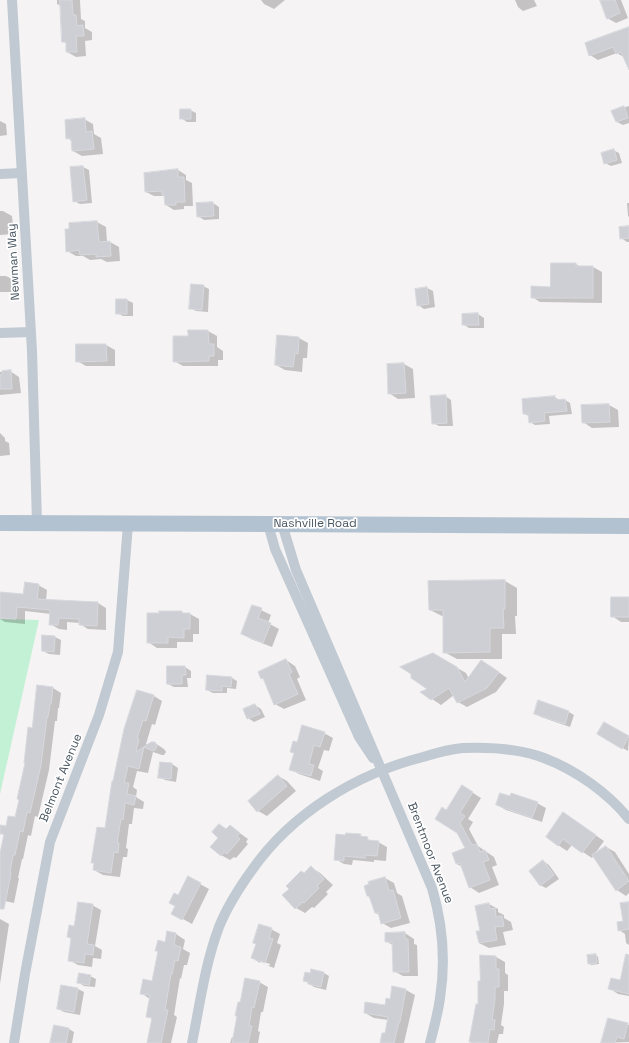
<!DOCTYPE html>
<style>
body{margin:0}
canvas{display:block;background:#f5f3f3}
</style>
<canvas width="629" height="1043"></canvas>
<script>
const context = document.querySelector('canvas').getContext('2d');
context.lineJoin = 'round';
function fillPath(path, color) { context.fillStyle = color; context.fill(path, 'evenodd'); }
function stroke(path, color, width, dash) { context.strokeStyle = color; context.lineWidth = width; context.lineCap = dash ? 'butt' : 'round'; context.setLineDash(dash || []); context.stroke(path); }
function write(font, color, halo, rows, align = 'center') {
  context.font = font + ' "Space Grotesk",sans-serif'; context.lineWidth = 3.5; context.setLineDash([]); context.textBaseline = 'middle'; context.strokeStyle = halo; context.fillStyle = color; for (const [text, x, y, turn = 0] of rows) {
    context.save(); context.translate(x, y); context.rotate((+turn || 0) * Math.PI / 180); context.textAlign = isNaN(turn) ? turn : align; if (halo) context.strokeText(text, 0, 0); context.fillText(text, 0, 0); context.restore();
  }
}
fillPath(new Path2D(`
 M0 619 39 620 0 794Z`), '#c3f1d5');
fillPath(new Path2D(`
 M57 0H80L81 19 85 21V28L92 32V40L85 41 86 56 76 57 67 52V44L63 41 61 6 57 4Z
 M261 0H285L274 9 264 4Z
 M515 0H534L537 6 523 11 518 7Z
 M601 0H621L628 18 616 23 607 18Z
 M629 28V65L625 58 617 53 598 60 590 55Z
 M629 106V123L623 125 617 122 613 111Z
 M190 110 196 113V122H187L181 118Z
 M84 119 93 124 94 134 101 138 103 154 82 156 73 151 72 141 67 138Z
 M0 121 6 124 7 135 0 136Z
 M613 150 619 153 622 163 611 166 605 163Z
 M83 167 89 170 92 203 80 204 74 201 71 168Z
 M178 170 186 175V180L192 183 193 206H184V209L174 210 166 205 165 196H154L146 192Z
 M213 203 219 207V219L204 220 198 216Z
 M627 203H629V217L628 216Z
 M0 211H3L12 216 14 234 0 235Z
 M97 222 106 227 107 242H110L119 247 120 261 107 262 101 259 90 260 83 256H76L67 251Z
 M629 227V242H627L621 238Z
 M552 264H576L581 267H593L602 272V303L540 302 532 297 551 288Z
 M0 276H6L16 281V292H0Z
 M203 286 209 289 208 312 196 311 190 308Z
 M427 288 433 291 435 307 424 309 418 305Z
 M117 300H127L133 303V316H123L117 313Z
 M478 314 484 318V328H469L463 324Z
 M189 331H208L217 336V347L223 351V360H218V366H183L174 361 189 337Z
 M299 338 308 343 307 358H303L302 372 285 370 276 365Z
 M106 345 115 350V366H86L77 361Z
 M404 364 413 369 415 398 398 399 389 393 388 365Z
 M10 371 19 377 21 393 0 395V372Z
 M445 396 451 400 453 426H439L433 423Z
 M554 397 560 400H565L570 403 572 414 549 416 550 424 535 425 530 422 529 416 524 414Z
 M609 405 618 410 619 427 592 428 583 422Z
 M0 433 5 438V441L9 443 10 455 0 456Z
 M505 581 517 588V616H515L516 634H502V659H457L444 652V617L430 610Z
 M38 585 47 590 46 601 98 603 106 608V630L88 629 80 624V623L67 622V630L59 629 50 624 51 614 25 611V624L5 622 0 619V593L24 595Z
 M629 598V622H621L612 616Z
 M253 606 271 615 268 623 279 629 272 647 251 639 242 634Z
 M181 612 185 614H190L199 619V634H193V642H177V648H157L148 642Z
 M55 637 61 640 60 655 49 654 43 651Z
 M433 654 466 673 469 679 490 666 507 678 496 692 467 707 458 702 454 695 441 705 432 699 429 689Z
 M286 660 295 666 300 677 297 679 306 700 284 709 275 704 265 680 262 678Z
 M185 667 191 671V678H187L188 687H174L168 684Z
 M232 678 237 681 236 689 227 688V693H213L207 690Z
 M53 688 61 693 59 708H58L57 721H55L49 770 38 817 35 816 31 836 28 835 23 859H22L18 878H19L14 903 0 900V857L5 836 0 833V826L6 827 16 819 33 729Z
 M154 696 162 701 155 725 152 724 146 744 148 745 155 743 164 749 166 752 164 755H162L153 752 148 773 137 771 133 787 137 790 136 797 144 802 143 809 134 808 132 824H129L126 848 128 849 127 857H123L120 877 103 875 94 870 95 864 93 862 106 830 114 782Z
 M255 705 261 709 265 717 254 722 248 718Z
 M569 712 574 715 570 727 541 717 535 713Z
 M604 723 629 738 628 751 598 734Z
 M324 733 333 738 329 751 324 750 318 768 323 771 320 781 299 774 290 769 295 754 291 751 298 743Z
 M161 763 172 764 178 768 176 782 165 780 159 777Z
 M278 776 287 781 296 791 267 816 258 811Z
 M462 786 481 798 468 819 473 822 469 829 478 846 494 857 497 865 492 867 499 885 479 893 470 887 462 867 457 864 453 854 466 849 447 811Z
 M537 803 546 808 542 822 506 810 497 805Z
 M563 813 604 841 594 855 606 847 615 852 629 874V893L626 896 617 890 594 855 592 858 572 845 567 851 558 845Z
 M219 825 227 829 230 826 248 839 246 842 248 844 236 858 234 857 230 860 221 855Z
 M347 834 360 835 373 842H378L387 847 386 861 374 860V862L353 860 352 865 344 864 335 859Z
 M543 861 549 865 559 879 546 888 540 885Z
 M311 867 320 873 333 885 326 892 328 894 314 908 312 907 305 913 296 908 304 874Z
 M385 878 394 883 397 893 402 896 410 923 391 928 382 923 380 915 375 913 371 898 368 896Z
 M200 884 209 889 192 924 181 918 176 906Z
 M629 903V945L626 943 625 934 619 930 624 922Z
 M489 904 498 909V912L504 915V918L511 922 513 930 503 932 506 945 489 948 479 943Z
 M92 905 101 910 95 946 102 950 101 959 93 958 92 967 78 965 69 960 72 939 68 937Z
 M0 919 9 924 0 984Z
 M271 929 280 934 277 943 281 945 274 968 260 963 269 966 270 964 260 961V963L252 958Z
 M168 933 176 934 185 940 183 949 190 953 187 965H184L181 979 180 978 174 1015 177 1017 171 1043H147L152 1019 147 1016 150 999 141 993 152 982 159 952 157 950 166 943Z
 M405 933 414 939V944L417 945 418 976H403L394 971V946L386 941Z
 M596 955 598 957 599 964 591 965 589 963Z
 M496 957 505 962V973L508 975V991H504V1004L501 1025 504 1027 503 1034H499L497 1043H472L470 1041 479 1005 481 983Z
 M629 960V996L618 994 609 988 620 981Z
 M312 970 324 973 329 976 326 990 314 987 304 980 311 975Z
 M90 976 96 979 95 987 84 986 78 982Z
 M259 982 268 987 263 1012H261L258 1031 260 1032 258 1043H230L232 1037 234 1038 241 1004Z
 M61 986 78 989 84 992 80 1015 64 1012 58 1009Z
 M406 990 415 995 404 1043H381L385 1034 388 1020 374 1018 365 1013 386 1006 391 1000Z
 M627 1024 629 1025V1042L602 1043Z
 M69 1029 74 1032 72 1043H51Z`), '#0003');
const building = new Path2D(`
 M60 0H72L73 15H76L77 26 83 25 84 36H76L77 52H66V42H62Z
 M600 0H615L620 13 607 19Z
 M629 27V70L621 52 616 54 613 47 589 56 585 43Z
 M624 106 628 118 616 122 611 111Z
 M180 109H191V119H180Z
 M85 118 86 132 92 131 94 149 72 151 71 138 66 139 65 120Z
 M614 149 617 160 604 164 601 153Z
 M83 166 87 200 73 202 70 167Z
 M178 169V177H184L185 202H176V205H165L164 195H162V191L145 192 144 173Z
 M213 202 214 216 197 217 196 203Z
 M97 221 99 242 110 241 111 256 96 257V254L80 255 79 250 66 252 65 229H69V223Z
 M629 226V238L620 239 619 227Z
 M551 263H576V266H593V298H531V286L550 287Z
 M191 284 204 285 202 310 189 309Z
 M427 287 429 304 417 306 415 289Z
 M116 299H127V314H116Z
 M478 313 479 325H462V314Z
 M188 330H208L209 344H214V356H209V361L173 362V336H188Z
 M277 335 299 337 298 354 295 353 293 367 275 365Z
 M76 344H106L107 361 76 362Z
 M404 363 406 393 388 394 387 364Z
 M11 370 12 389H0V375H2V371Z
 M446 395 447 423 432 424 430 396Z
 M555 396V400L565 399 567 411 544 413 545 421 529 423 528 414H523L522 399Z
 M609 404 610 422 582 423 581 405Z
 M505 580V609H503L504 628H490V652L443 653V610H429L428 581Z
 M25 582 39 584 37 599 98 602 97 626 79 625V619L59 618 58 625H49L50 610 17 607 16 619 0 618V592L23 594Z
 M611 597H629V617H611Z
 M252 605 262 608 258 618 271 623 263 643 241 634Z
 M159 611H182V613H190V629H184V638L168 637V643H147V613H159Z
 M42 635 55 636 54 652 42 651Z
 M433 653 457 667 465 682 481 660 499 672 487 688 457 703 449 688 431 700 420 692 427 689 411 678V674L400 667Z
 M286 659 292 672 289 674 298 694 274 705 263 678 261 679 258 672Z
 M167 666H185L186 675H182V684H167Z
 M207 675 232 677 231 687 222 686V691L206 690Z
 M37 685 53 687 51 704H50L48 717H47L41 765 30 813 27 812 23 832 20 831 15 855H13L10 872 11 873 4 909H0V853L4 834H0V825L6 826 8 816 15 817 19 800 17 799 25 763H24L28 727 32 728Z
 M137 690 154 695 146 721 143 720 137 738 139 739 136 752 151 742H155L157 746 155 750 153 751 144 747 139 769 128 766 124 783H129L127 794 136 796 134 805 125 803 123 820 121 819 117 843H119L118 853 114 852 111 873 93 870 94 863H91L97 827 105 828 112 781H113L124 729Z
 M538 700 569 711 565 724 534 714Z
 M255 704 260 714 247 719 243 709Z
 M604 722 629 736 622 749 597 734Z
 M302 725 325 732 320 747 314 745 309 764 314 765 311 776 289 770 294 753 290 752 293 741 297 742Z
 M160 762 172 763 171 779 158 778Z
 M278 775 287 786 257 812 248 801Z
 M462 785 473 792 460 813 465 816 460 823 472 845 477 844 480 852 485 850 489 860 483 862 490 880 469 888 460 863 456 864 452 853 465 848 457 833 435 819 442 807 446 810Z
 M500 793 510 796 511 793 538 802 532 818 496 805Z
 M563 812 596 835 582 853 563 839 558 846 546 837Z
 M219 824 226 829 230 825 240 833 237 836 240 839 227 854 224 852 221 856 210 847 218 838 212 832Z
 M346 833 361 834 360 836 368 837 367 840 379 841 377 856 365 855V858L344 856V861L334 860 336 834 345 835Z
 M606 846 629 881 616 891 592 855Z
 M543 860 554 875 540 886 529 871Z
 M311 866 324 879 317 886 319 888 304 903 303 902 295 909 282 895 289 889 286 886 301 871 304 873Z
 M188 876 201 883 182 920 171 914 175 906 169 903 174 893 178 895Z
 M385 877 389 891 393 890 401 918 381 924 378 912 375 913 369 896H367L364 886 369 884 368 882Z
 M78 902 93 904 87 944 94 945 93 955 85 954 84 963 68 961 71 938 67 937 69 925 74 926Z
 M629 902V929L618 931 617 922 623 921 620 903Z
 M489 903 490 909 495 908 496 917 502 916 504 926 495 927 497 940 479 943 476 931H480L475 906Z
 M259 924 272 928 269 938 273 939 265 963 251 958 256 944 253 943Z
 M167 931 176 933 174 945 181 947 178 961 175 960 172 974H171L165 1010H168L161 1043H147L152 1018 146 1017 150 995 140 994 143 979 152 981 158 951H155L158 940 165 942Z
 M405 932V939H408L409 972H393L392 942H385V933Z
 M596 954 597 963 588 964 587 955Z
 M626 954 629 955V994L608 989 611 978 620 980Z
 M480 955 496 956V969H499V987H495V999L492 1020H495L494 1030 490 1029 488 1043 469 1042 476 1004H478V981H480Z
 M311 969 324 972 321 987 308 984V982L303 981 305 972 310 973Z
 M79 973 91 975 89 985 77 983Z
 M245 978 260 981 254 1008 252 1007 249 1026H252L248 1043H232L237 1016H235L238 1002H240Z
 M61 985 78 988 74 1012 57 1009Z
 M392 986 406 989 400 1022H399L394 1043H380L382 1033H385L388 1017 364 1013 365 1002 385 1005 386 998 390 999Z
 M608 1018 628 1023 624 1039 617 1037 615 1043H601Z
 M54 1025 69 1028 66 1043H50Z`);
fillPath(building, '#cdcfd5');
stroke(building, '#d7d9de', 1);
stroke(new Path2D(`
 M12 0 32 351 37 523
 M0 174 22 173
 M0 333 31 332
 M268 524 275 549 359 737 373 758
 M282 524 296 570 432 888C443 925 446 960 440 998 438 1013 434 1028 430 1043
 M14 1043 25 974 50 842 99 715 118 652 128 524
 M192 1043C200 1004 205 964 219 927 227 907 239 888 252 870 292 813 356 774 423 757 436 753 450 749 463 748 490 747 518 748 544 758 576 770 608 793 629 819`), '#c1cad2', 10);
stroke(new Path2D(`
 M0 523 268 524 629 526`), '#b3c2d1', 16);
write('12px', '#4a5661', '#fff', [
 ["Newman Way",14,262,-93],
 ["Nashville Road",315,524],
 ["Belmont Avenue",61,778,-68],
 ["Brentmoor Avenue",430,853,69]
]);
</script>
